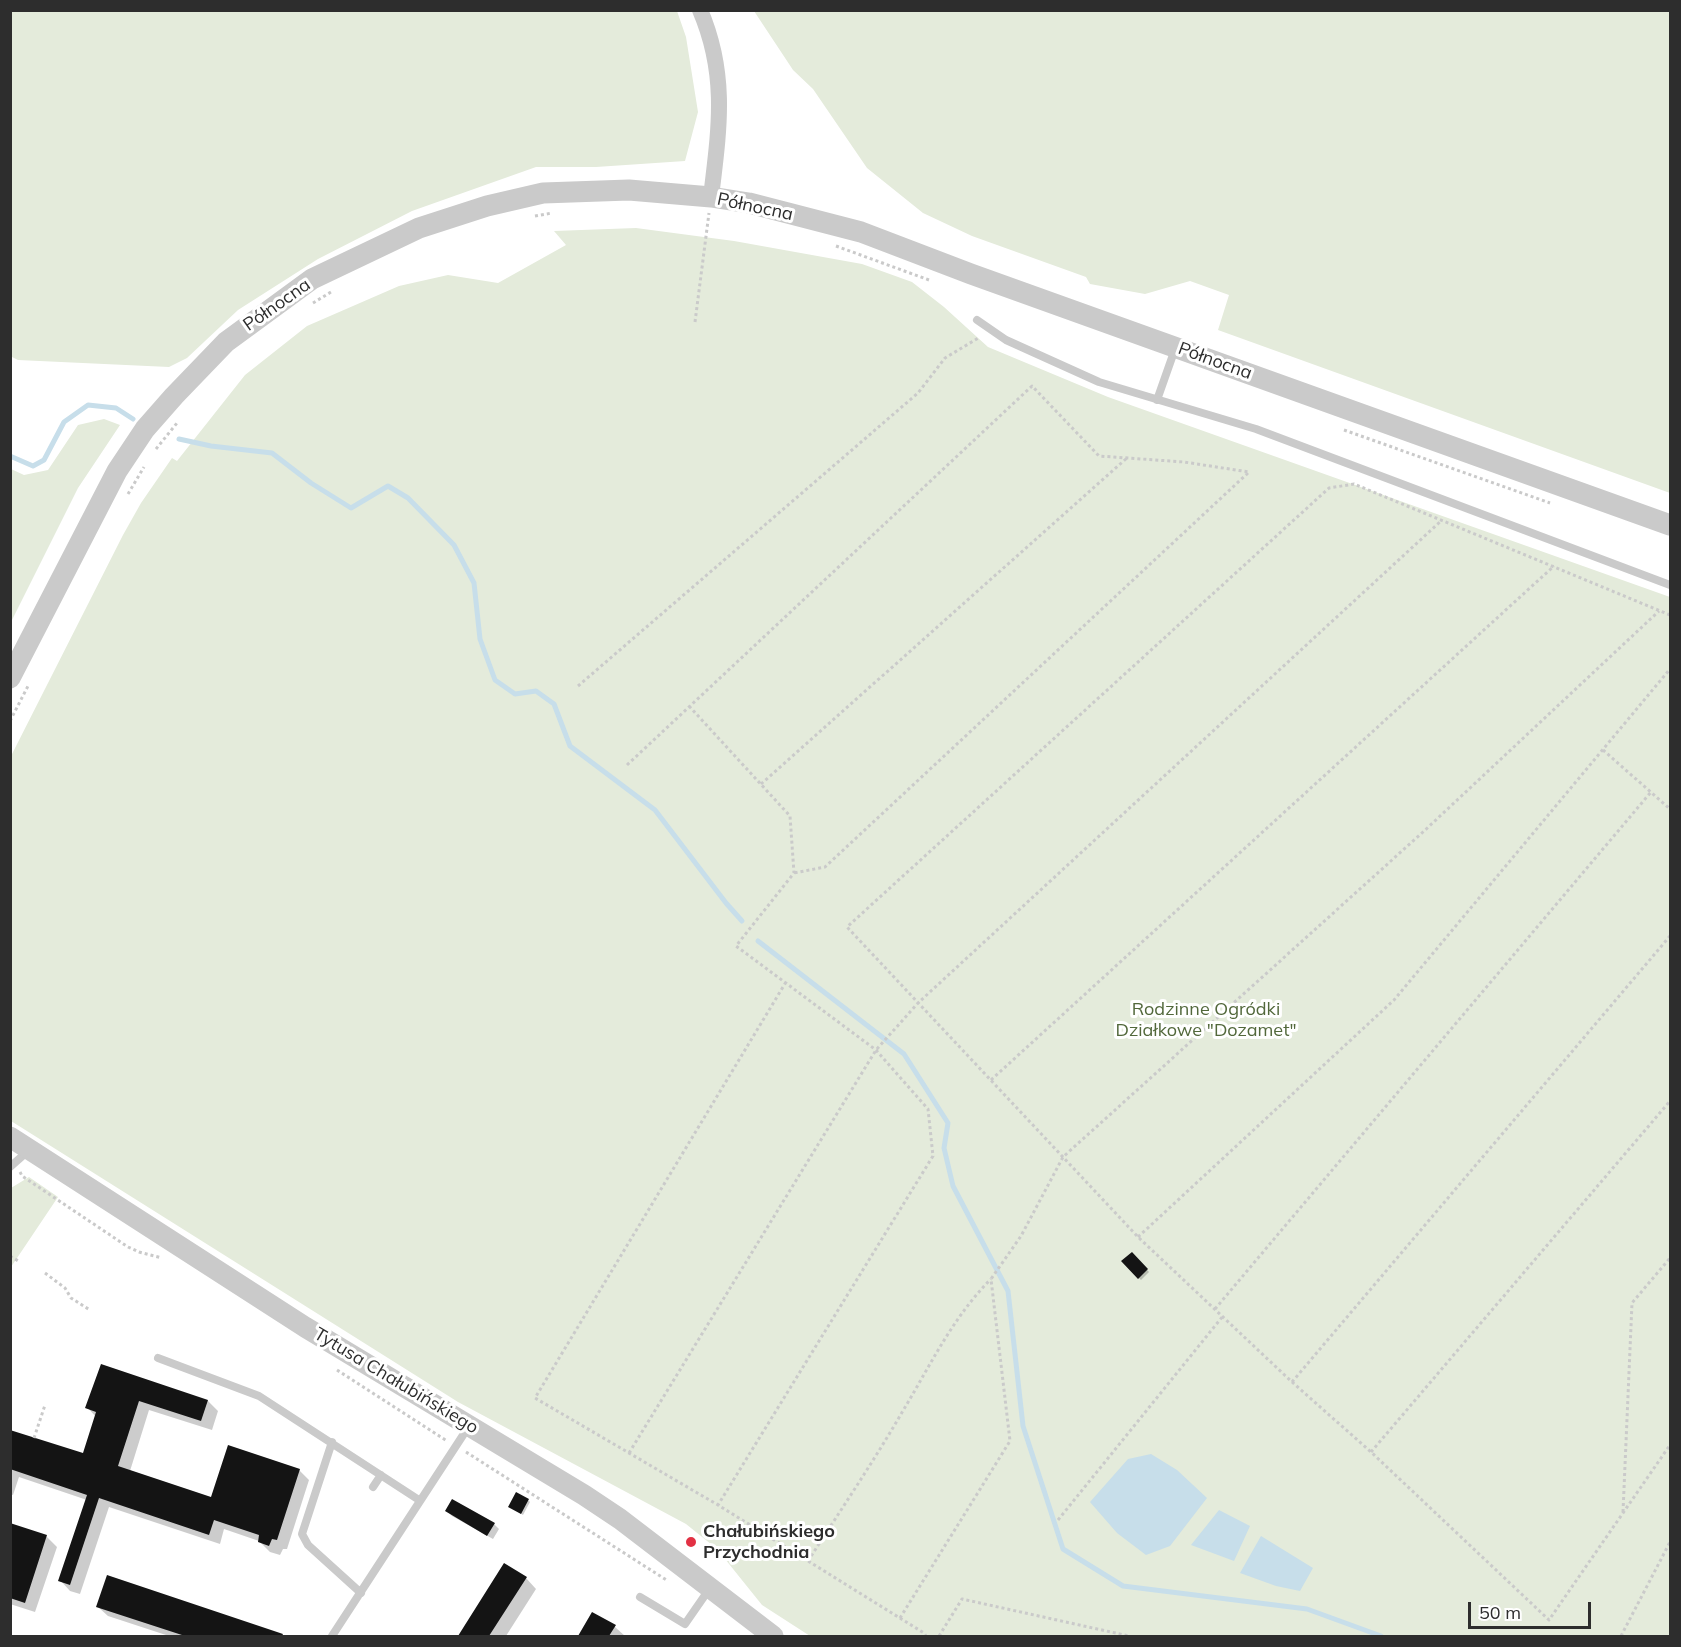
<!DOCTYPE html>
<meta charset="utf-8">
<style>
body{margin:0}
#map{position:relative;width:1681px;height:1647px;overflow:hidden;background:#fff;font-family:Mulish,sans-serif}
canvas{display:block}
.frame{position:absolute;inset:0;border:12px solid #2d2d2d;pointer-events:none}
.scale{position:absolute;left:1468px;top:1602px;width:123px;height:27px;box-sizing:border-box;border:3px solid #2d2d2d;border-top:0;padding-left:8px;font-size:18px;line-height:21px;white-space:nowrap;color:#2d2d2d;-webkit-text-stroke:4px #fff;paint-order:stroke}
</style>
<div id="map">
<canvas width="1681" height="1647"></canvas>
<div class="frame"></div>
<div class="scale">50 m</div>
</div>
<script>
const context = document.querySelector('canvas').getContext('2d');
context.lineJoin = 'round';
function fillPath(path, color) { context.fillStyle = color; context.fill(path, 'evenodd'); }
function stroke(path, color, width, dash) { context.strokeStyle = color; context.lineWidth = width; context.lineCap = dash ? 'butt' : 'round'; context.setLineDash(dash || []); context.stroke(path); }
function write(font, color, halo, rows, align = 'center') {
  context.font = font + ' Mulish,sans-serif'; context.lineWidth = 6; context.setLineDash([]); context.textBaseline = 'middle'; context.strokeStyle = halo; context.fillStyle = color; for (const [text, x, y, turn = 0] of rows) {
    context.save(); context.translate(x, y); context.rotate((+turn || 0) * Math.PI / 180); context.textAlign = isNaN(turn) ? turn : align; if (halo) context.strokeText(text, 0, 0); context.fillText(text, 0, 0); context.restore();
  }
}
fillPath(new Path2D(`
 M10 11H677L686 37 698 112 685 161 596 167H536L412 211 318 259 238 310 187 358 169 367 18 360 10 356Z
 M754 11H1670V493L1218 330 1229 295 1190 281 1145 294 1090 284 1086 277 972 236 923 213 867 168 813 89 793 70Z
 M636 228 734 241 862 264 912 282 944 307 988 347 1108 397 1670 597V1636H810L762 1605 717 1549 686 1524 458 1402 11 1121 10 758 123 535 141 503 172 458 177 461 245 375 307 326 399 286 448 275 498 283 566 245 554 231Z
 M104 419 120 425 78 488 11 622V469L24 475 48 470 78 425Z
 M29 1177 58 1197 11 1267V1188Z`), '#e4ebdb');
fillPath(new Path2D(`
 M1151 1454 1177 1470 1207 1498 1170 1546 1146 1555 1117 1533 1090 1502 1128 1459Z
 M1219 1510 1250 1526 1234 1561 1191 1545Z
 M1261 1536 1313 1568 1300 1591 1276 1586 1240 1573Z`), '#c7deea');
fillPath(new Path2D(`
 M1132 1254 1149 1272 1141 1280 1123 1262Z
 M102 1365 208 1401 218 1411 212 1430 149 1410 130 1471 212 1499 299 1470 309 1480 287 1549H283L280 1555 270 1552 259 1541 224 1529 220 1544 109 1507 80 1594 70 1591 60 1580 87 1500 19 1477 13 1495 10 1494V1431L84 1455 96 1417 87 1407Z
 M528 1500 530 1502 523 1515 512 1508Z
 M447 1511 494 1524 499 1529 493 1539 452 1516Z
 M10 1524 46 1536 57 1547 35 1612 10 1604Z
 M505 1565 526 1578 536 1589 506 1636H460Z
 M98 1607 279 1634 281 1636H169L108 1616Z
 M592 1614 615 1627 625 1636H579Z`), '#0003');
stroke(new Path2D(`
 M179 439 211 446 272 453 311 483 351 508 388 486 408 498 454 545 474 583 480 639 495 680 515 694 536 691 554 704 570 746 655 810 726 903 742 921
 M10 456 33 466 44 460 64 422 88 405 116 408 133 419
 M758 941 904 1054 948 1123 944 1148 953 1186 1008 1291 1023 1426 1063 1549 1123 1586 1307 1609 1381 1636`), '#c7deea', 5);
fillPath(new Path2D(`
 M1132 1252 1148 1269 1138 1279 1121 1261Z
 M101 1364 208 1400 201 1421 139 1401 118 1466 211 1497 228 1445 300 1469 277 1540 272 1539 269 1546 258 1542 259 1535 214 1520 209 1535 99 1498 70 1585 58 1581 87 1495 10 1469V1430L83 1453 96 1412 85 1408Z
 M516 1492 529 1499 521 1514 508 1507Z
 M452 1499 495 1523 487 1536 445 1511Z
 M10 1523 47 1535 25 1603 10 1598Z
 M504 1563 527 1577 489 1636H458Z
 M107 1575 283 1634 282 1636H185L96 1607Z
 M592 1612 616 1625 609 1636H578Z`), '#141414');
stroke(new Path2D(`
 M535 216 552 213
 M836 246 929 280
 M313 303 331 292
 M695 322 709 213
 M1344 430 1550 503
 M156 449 177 423
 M128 494 144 467
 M1670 615 1354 484 1329 488 847 927 1138 1237 1292 1382 1371 1452 1549 1620 1670 1445
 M578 686 918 393 945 358 980 337
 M689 706 790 816 794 873 736 946 876 1050 928 1109 933 1156 718 1505
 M10 721 28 686
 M1603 750 1670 809
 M627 765 1032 386 1099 456 1184 462 1249 472 825 867 794 873
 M761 784 1127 458
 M786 982 535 1398 718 1505 924 1633 926 1636
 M991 1080 1554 566
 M20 1172 22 1176 128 1247 139 1252 162 1258
 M1138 1237 1394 1000 1670 669
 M10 1256 20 1262
 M45 1273 65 1288 71 1298 90 1310
 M1215 1309 1651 792
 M337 1370 447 1441
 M1292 1382 1670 936
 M34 1438 45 1405
 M466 1452 668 1581
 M1371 1452 1670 1101
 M629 1453 876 1050 918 1003 1442 520
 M1623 1512 1632 1303 1670 1258
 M1058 1520 1223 1316
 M808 1561C840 1511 874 1461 904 1409 931 1364 953 1317 991 1279
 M900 1618 1010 1441 991 1279 1021 1236 1063 1157 1423 832 1659 611
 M939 1636 962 1599 1129 1636
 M1621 1636 1670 1542`), '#cacaca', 3, [3, 3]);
stroke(new Path2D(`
 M977 320 1006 340 1099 382 1256 429 1670 585
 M1157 400 1175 349
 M10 1167 28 1151
 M158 1358 259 1396 419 1500
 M332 1442 302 1534 308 1545 361 1593
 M373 1487 381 1475
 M640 1597 685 1624 710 1588
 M332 1636 469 1426`), '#cacaca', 8);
stroke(new Path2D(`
 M700 10C728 75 719 130 711 197`), '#cacaca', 16);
stroke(new Path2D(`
 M10 678 117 471 145 429 174 396 226 342 312 279 419 228 487 206 543 193 629 190 711 197 749 203 861 232 971 274 1670 525
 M10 1137 305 1327 584 1495 620 1519 773 1636`), '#cacaca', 21);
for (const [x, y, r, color] of [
 [691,1542,6,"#e23144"]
]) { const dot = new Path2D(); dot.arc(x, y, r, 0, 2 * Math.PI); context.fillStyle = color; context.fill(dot); stroke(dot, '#fff', 2); }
write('18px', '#2d2d2d', '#fff', [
 ["Północna",755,207,12],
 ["Północna",277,305,-35],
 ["Północna",1215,361,20],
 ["Tytusa Chałubińskiego",396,1381,31]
]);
write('18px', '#52683b', '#fff', [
 ["Rodzinne Ogródki",1206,1010],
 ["Działkowe \"Dozamet\"",1206,1031]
]);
write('bold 18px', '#2d2d2d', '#fff', [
 ["Chałubińskiego",703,1532],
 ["Przychodnia",703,1553]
], 'left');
</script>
